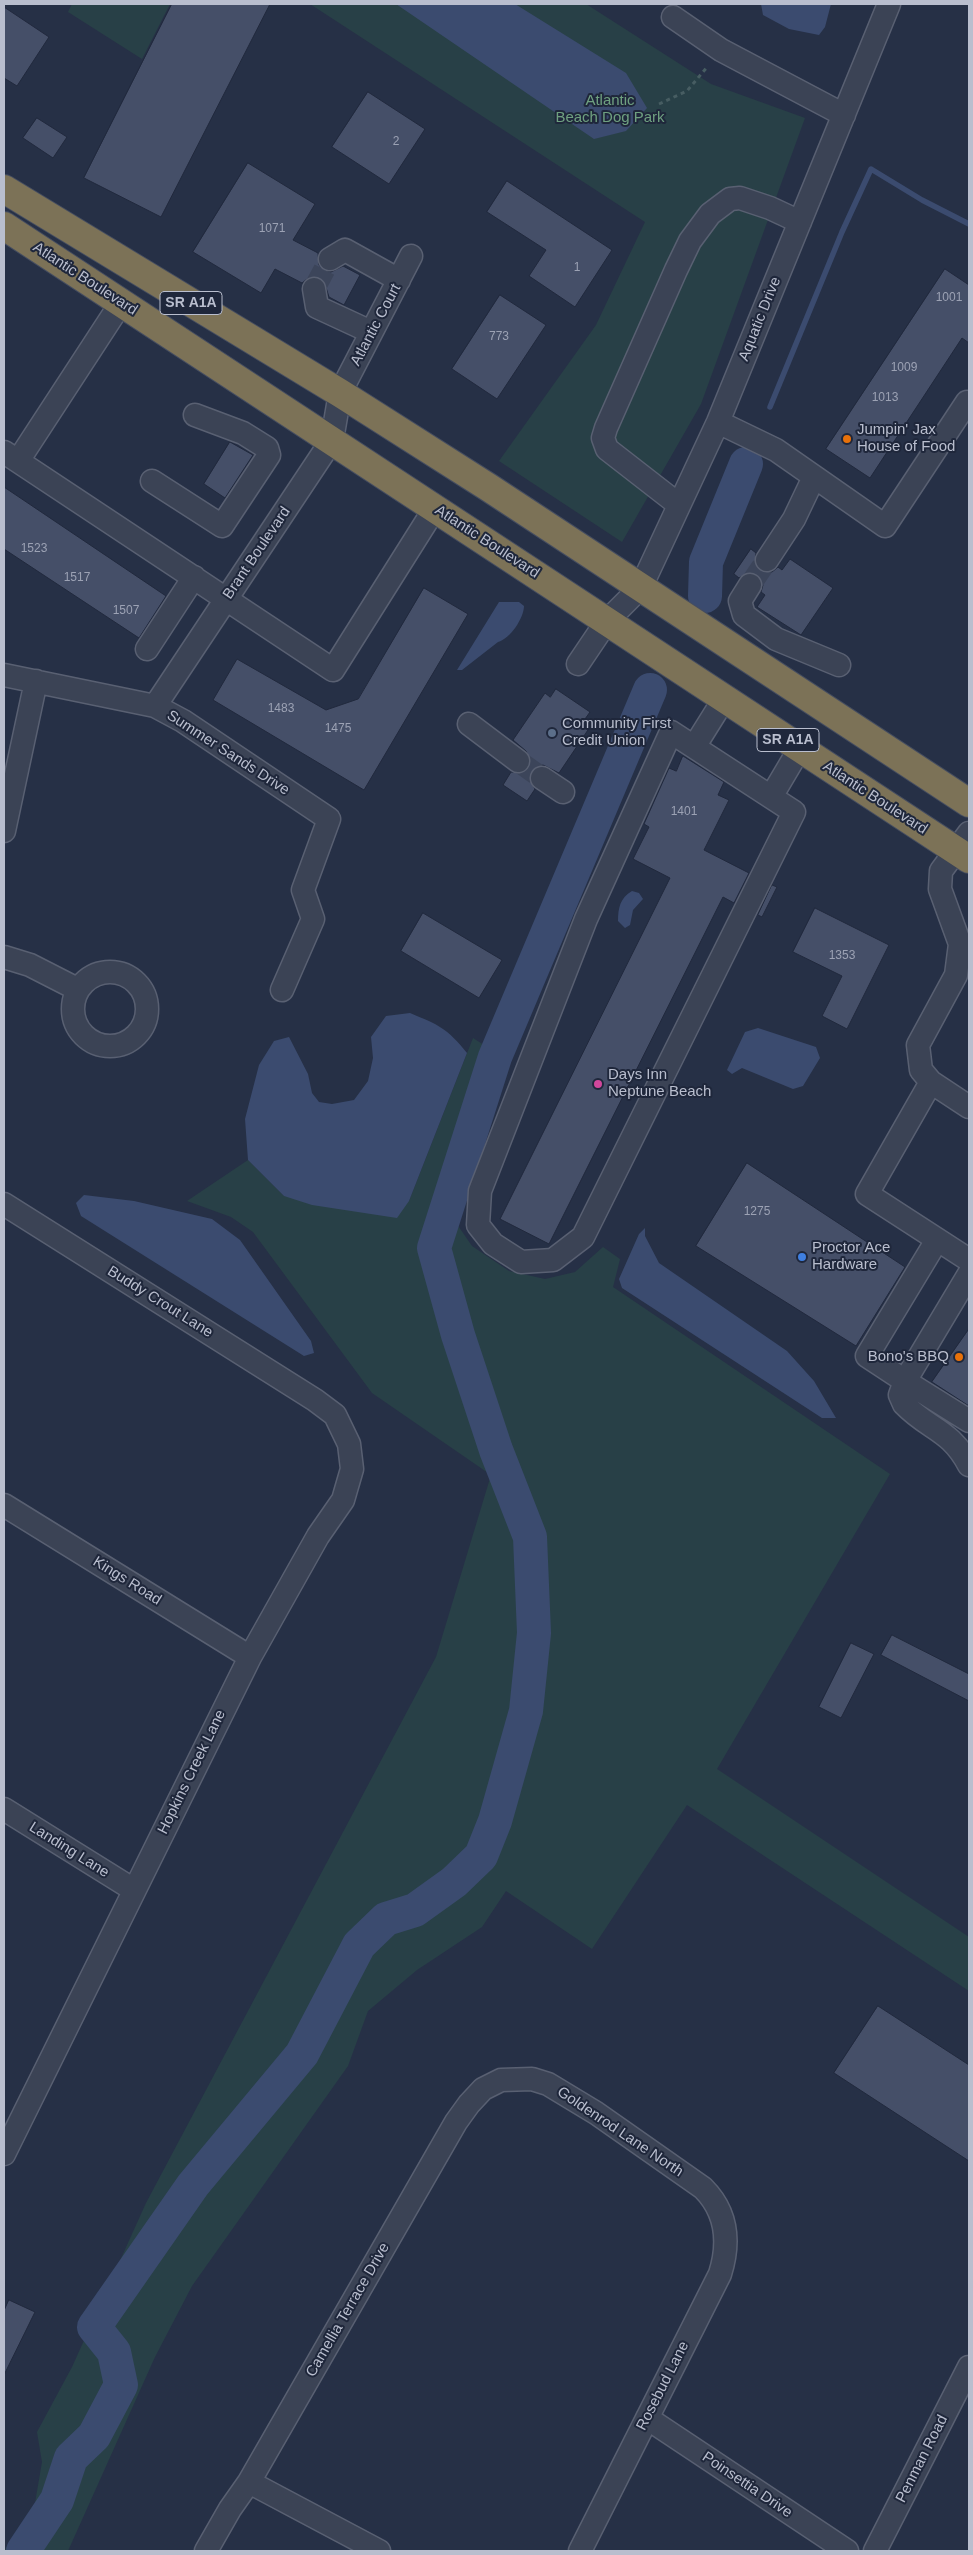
<!DOCTYPE html>
<style>
body{margin:0}
#map{position:relative;width:973px;height:2555px;overflow:hidden;background:#263046;font-family:Helvetica,sans-serif}
canvas{display:block}
.frame{position:absolute;inset:0;border:5px solid #b9bece;pointer-events:none}
</style>
<div id="map">
<canvas width="973" height="2555"></canvas>
<div class="frame"></div>
</div>
<script>
const context = document.querySelector('canvas').getContext('2d');
context.lineJoin = 'round';
function fillPath(path, color) { context.fillStyle = color; context.fill(path, 'evenodd'); }
function stroke(path, color, width, dash) { context.strokeStyle = color; context.lineWidth = width; context.lineCap = dash ? 'butt' : 'round'; context.setLineDash(dash || []); context.stroke(path); }
function write(font, color, halo, rows, align = 'center') {
  context.font = font + ' Helvetica,sans-serif'; context.lineWidth = 4; context.setLineDash([]); context.textBaseline = 'middle'; context.strokeStyle = halo; context.fillStyle = color; for (const [text, x, y, turn = 0] of rows) {
    context.save(); context.translate(x, y); context.rotate((+turn || 0) * Math.PI / 180); context.textAlign = isNaN(turn) ? turn : align; if (halo) context.strokeText(text, 0, 0); context.fillText(text, 0, 0); context.restore();
  }
}
fillPath(new Path2D(`
 M72 4H170L142 59 68 12Z
 M310 4H586L711 84 805 118 701 404 622 542 499 461 596 325 645 222Z
 M473 1038 504 1058 452 1217 472 1246 509 1271 545 1279 575 1272 603 1247 620 1259 613 1287 890 1474 717 1769 969 1937V1991L687 1805 592 1949 506 1891 482 1927 417 1970 368 2011 348 2066 192 2286 155 2357 68 2551H4L35 2503 42 2462 37 2432 72 2367 146 2203 436 1657 491 1475 372 1393 253 1232 231 1217 187 1201 248 1160 284 1196 409 1201Z`), '#284047');
fillPath(new Path2D(`
 M396 4H515L626 73 647 108 626 131 594 139Z
 M761 4H831L825 27 819 35 789 29 763 15Z
 M499 602H519L524 606C524 618 510 639 498 642L462 670H457Z
 M632 891 639 893 643 899 633 910 630 925 625 928 618 921C618 908 620 898 632 891Z
 M410 1013C439 1025 447 1028 467 1053L409 1201 397 1218 312 1205 284 1196 248 1160 245 1119 259 1065 274 1041 289 1037 308 1074 312 1093 319 1102 332 1104 354 1100 368 1081 373 1058 371 1037 386 1016Z
 M758 1028 816 1047 820 1058 803 1086 793 1089 742 1068 732 1074 727 1070 745 1032Z
 M84 1195 134 1201 212 1219 240 1240 311 1341 314 1353 304 1356 81 1216 76 1203Z
 M645 1228V1236L659 1263 787 1351 814 1381 836 1418H822L622 1288 619 1279 639 1234Z`), '#3b4b6f');
stroke(new Path2D(`
 M770 407 842 232 871 169 922 200 969 224`), '#3b4b6f', 5.5);
stroke(new Path2D(`
 M705 596 706 562 746 464
 M23 2551 57 2500 71 2458 94 2436 121 2385 114 2352 94 2327 193 2185 302 2054 359 1945 386 1919 415 1910 454 1882 481 1856 495 1821 526 1711 534 1633 530 1537 496 1450 458 1335 434 1248 495 1057 650 690`), '#3b4b6f', 34);
const building = new Path2D(`
 M172 4H270L161 217 84 178Z
 M4 7 49 37 17 86 4 78Z
 M368 92 425 129 389 184 332 147Z
 M37 118 67 137 53 158 23 138Z
 M248 163 315 204 293 240 318 253 319 265 324 271 331 272 343 266 360 275 344 305 329 297 324 281 318 277 311 276 302 283 275 269 261 293 193 252Z
 M507 181 612 250 575 307 529 276 546 250 487 212Z
 M945 269 969 285V343L962 338 870 478 826 449Z
 M500 295 546 325 497 399 452 369Z
 M230 442 253 455 225 498 204 484Z
 M4 487 166 596 139 638 4 549Z
 M751 549 756 553 755 565 760 571 772 572 778 567 782 570 790 559 833 588 801 635 757 607 765 595 761 592 763 585 757 574 750 572 739 578 734 574Z
 M424 588 468 614 364 790 213 700 237 659 326 710 358 699Z
 M556 689 590 712 585 719 592 724 559 773 543 765 531 770 529 778 535 789 527 801 503 785 511 772 524 773 531 763 526 751 513 740 545 693 550 697Z
 M683 756 724 782 718 795 729 800 704 850 749 873 734 903 723 897 549 1244 500 1219 670 878 633 859 649 827 644 824 669 768 676 771Z
 M772 885 777 887 762 917 758 915Z
 M815 908 889 945 847 1029 822 1016 842 976 793 952Z
 M423 913 502 960 479 998 401 951Z
 M747 1163 905 1267 856 1346 696 1246Z
 M969 1329V1406L932 1382Z
 M892 1635 969 1674V1701L881 1655Z
 M851 1643 874 1654 841 1718 819 1707Z
 M878 2006 969 2065V2161L834 2073Z
 M9 2300 35 2312 4 2375V2311Z`);
fillPath(building, '#454f68');
stroke(building, '#21293d', 1);
stroke(new Path2D(`
 M314 289 330 259
 M750 585 767 560
 M518 761 542 778`), '#3c455a', 22, [22, 11]);
const minor = new Path2D(`
 M673 17 721 50 844 115
 M330 259 345 250 399 280
 M314 289 317 307 371 332
 M718 422 776 450 885 526 967 402 969 404
 M4 452 333 670 435 508
 M18 461 121 303
 M152 481 222 526 269 455 267 448 243 433 195 415
 M679 505 607 449 603 438 606 428 676 270 690 241 710 214 730 199 740 198 770 208 800 222
 M767 560 794 519 814 477
 M750 585 740 601 744 615 776 639 839 665
 M147 649 194 577
 M578 664 607 621 641 587 718 422 889 4
 M4 675 155 706 183 721 329 819 303 890 313 919 282 990
 M155 706 332 440 340 393 411 256
 M469 724 518 761
 M671 732 794 812 583 1237 553 1260 521 1262 493 1244 478 1225 480 1191 586 919Z
 M694 747 724 699
 M542 778 563 792
 M771 797 800 748
 M4 831 36 681
 M969 833 941 871 940 889 960 944 956 975 918 1045 921 1070 931 1082 969 1107
 M4 957 30 965 77 989
 M73 1009a37 37 0 1 1 74 0a37 37 0 1 1-74 0Z
 M931 1082 867 1194 969 1260
 M4 1204 315 1400 335 1415 349 1444 352 1469 343 1500 318 1536 250 1657 4 2154
 M937 1240 867 1356 905 1381 900 1395 904 1404C929 1430 950 1429 969 1465
 M969 1274 905 1381 969 1421
 M4 1505 250 1657
 M4 1809 134 1890
 M647 2418 847 2551
 M249 2482 379 2551
 M206 2551 230 2509 249 2482 456 2122 469 2104 483 2089 501 2080 532 2079 548 2084 596 2113 703 2188C727 2212 730 2242 720 2274L580 2551
 M875 2551 969 2367`);
const highway = new Path2D(`
 M4 189 340 393 488 487 969 803
 M4 226 969 859`);
stroke(minor, '#596072', 25);
stroke(highway, '#454d60', 30);
stroke(new Path2D(`
 M659 104 687 91 708 66`), '#475d62', 3, [4, 4]);
stroke(minor, '#3b4355', 22);
stroke(highway, '#7c7257', 28);
for (const [x, y, r, color] of [
 [847,439,5,"#e8710a"],
 [552,733,5,"#5c6f8a"],
 [598,1084,5,"#d1479c"],
 [802,1257,5,"#3f7fe0"],
 [959,1357,5,"#e8710a"]
]) { const dot = new Path2D(); dot.arc(x, y, r, 0, 2 * Math.PI); context.fillStyle = color; context.fill(dot); stroke(dot, '#1f273b', 2); }
write('12px', '#9ca2b4', null, [
 ["2",396,142],
 ["1071",272,229],
 ["1",577,268],
 ["1001",949,298],
 ["773",499,337],
 ["1009",904,368],
 ["1013",885,398],
 ["1523",34,549],
 ["1517",77,578],
 ["1507",126,611],
 ["1483",281,709],
 ["1475",338,729],
 ["1401",684,812],
 ["1353",842,956],
 ["1275",757,1212]
]);
for (const [x, y, w] of [
 [191,303,62],
 [788,740,62]
]) { const box = new Path2D(); box.roundRect(x - w / 2, y - 11.5, w, 23, 4); context.fillStyle = '#1f273b'; context.fill(box); stroke(box, '#b9bece', 1); }
write('bold 14px', '#b9bece', null, [
 ["SR A1A",191,303],
 ["SR A1A",788,740]
]);
write('15px', '#6fa080', '#1f273b', [
 ["Atlantic",610,101],
 ["Beach Dog Park",610,118]
]);
write('15px', '#b9bece', '#1f273b', [
 ["Atlantic Boulevard",85,279,33],
 ["Aquatic Drive",760,319,-68],
 ["Atlantic Court",376,325,-62],
 ["Atlantic Boulevard",487,542,33],
 ["Brant Boulevard",257,553,-56],
 ["Summer Sands Drive",228,753,33],
 ["Atlantic Boulevard",875,798,33],
 ["Buddy Crout Lane",160,1302,32],
 ["Kings Road",127,1581,32],
 ["Hopkins Creek Lane",192,1772,-64],
 ["Landing Lane",69,1850,32],
 ["Goldenrod Lane North",620,2132,34],
 ["Camellia Terrace Drive",348,2310,-60],
 ["Rosebud Lane",663,2386,-63],
 ["Penman Road",922,2459,-63],
 ["Poinsettia Drive",747,2485,34]
]);
write('15px', '#b9bece', '#1f273b', [
 ["Jumpin' Jax",857,430],
 ["House of Food",857,447],
 ["Community First",562,724],
 ["Credit Union",562,741],
 ["Days Inn",608,1075],
 ["Neptune Beach",608,1092],
 ["Proctor Ace",812,1248],
 ["Hardware",812,1265],
 ["Bono's BBQ",949,1357,"right"]
], 'left');
</script>
